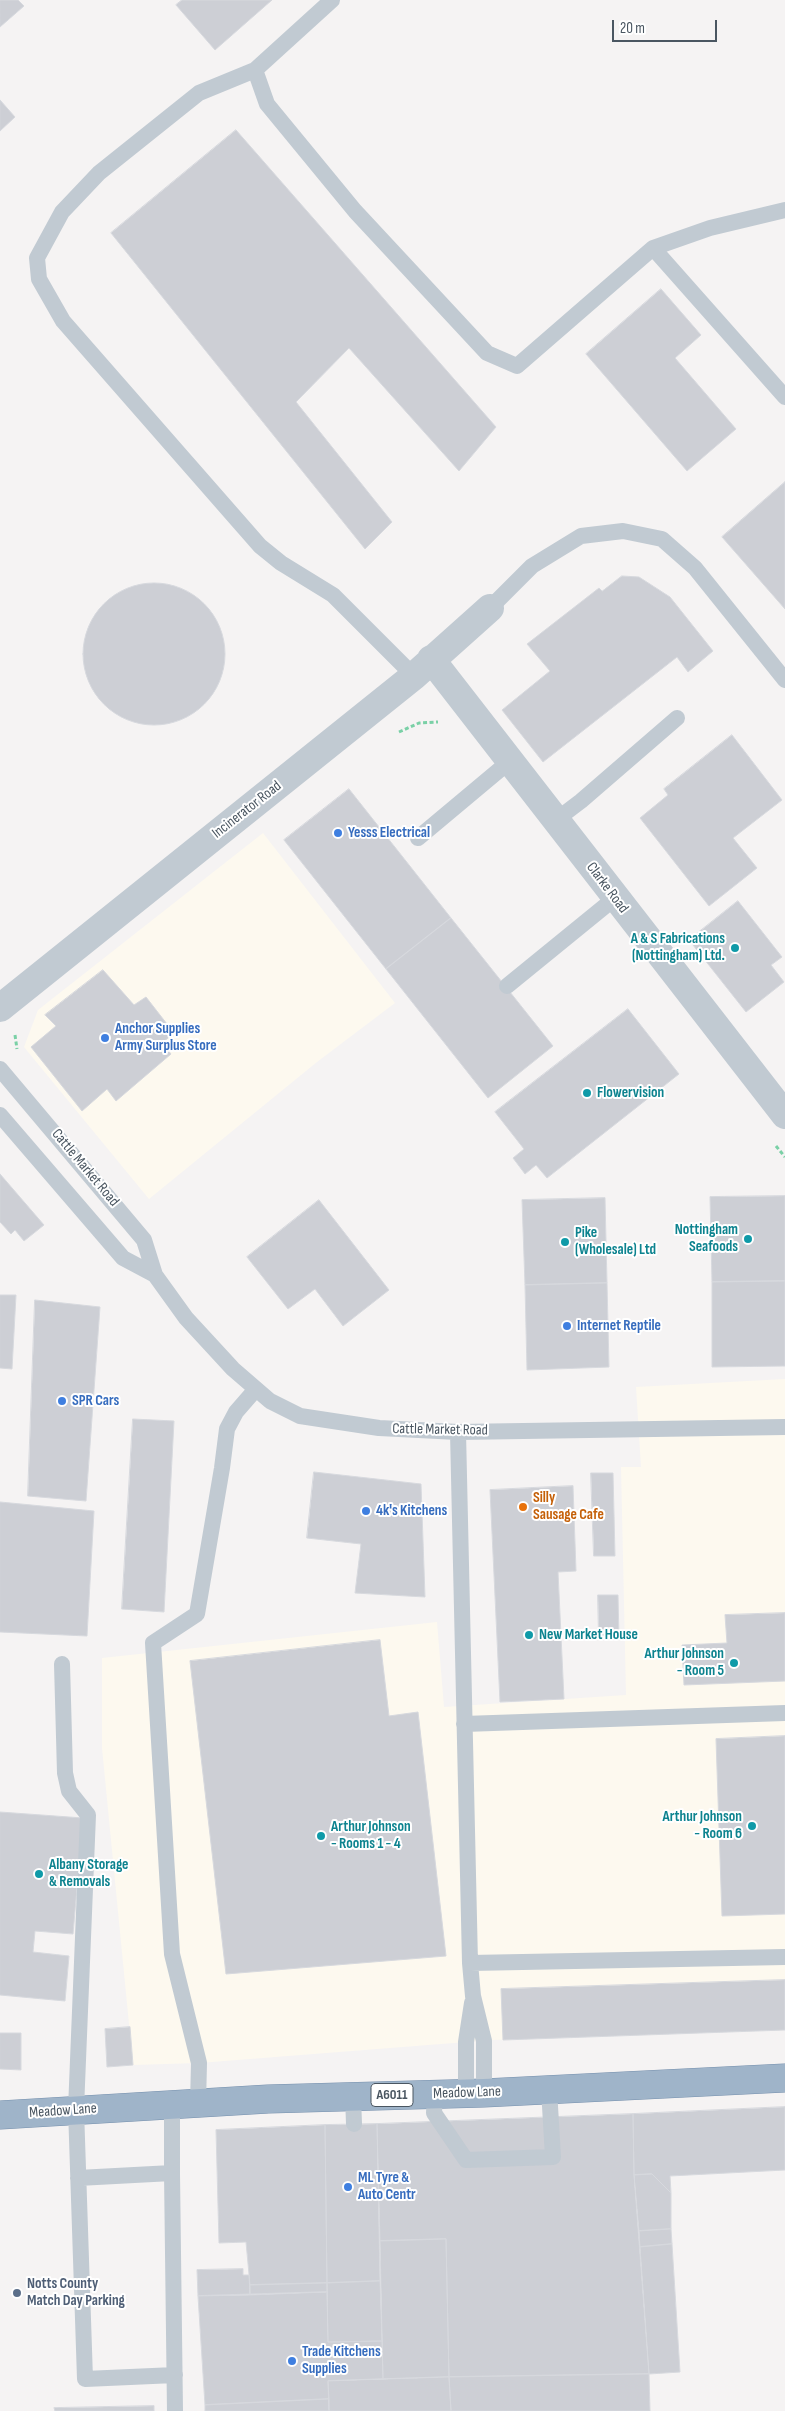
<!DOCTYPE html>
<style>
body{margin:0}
#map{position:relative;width:785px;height:2411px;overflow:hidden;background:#f5f3f3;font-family:"Sofia Sans Condensed",sans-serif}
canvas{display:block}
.scale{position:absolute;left:612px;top:20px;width:105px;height:22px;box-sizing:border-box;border:2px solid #4a5661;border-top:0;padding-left:6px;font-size:15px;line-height:18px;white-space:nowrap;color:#4a5661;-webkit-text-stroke:4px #fff;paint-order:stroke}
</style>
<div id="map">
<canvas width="785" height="2411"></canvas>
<div class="scale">20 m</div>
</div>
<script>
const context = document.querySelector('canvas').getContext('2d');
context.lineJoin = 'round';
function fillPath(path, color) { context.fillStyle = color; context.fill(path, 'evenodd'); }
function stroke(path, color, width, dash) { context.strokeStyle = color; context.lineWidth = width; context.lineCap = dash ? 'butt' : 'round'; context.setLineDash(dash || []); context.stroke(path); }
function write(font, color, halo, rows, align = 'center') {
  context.font = font + ' "Sofia Sans Condensed",sans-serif'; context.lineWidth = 4; context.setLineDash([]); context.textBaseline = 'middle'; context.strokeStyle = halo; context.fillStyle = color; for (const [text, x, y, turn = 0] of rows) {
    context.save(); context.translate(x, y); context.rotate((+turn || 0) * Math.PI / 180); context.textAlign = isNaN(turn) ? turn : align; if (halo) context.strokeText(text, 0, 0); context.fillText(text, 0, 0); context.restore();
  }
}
fillPath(new Path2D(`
 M263 833 395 1003 317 1062 149 1199 24 1047 38 1010Z
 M785 1379V2030L492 2040 199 2063 133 2065 102 1748V1658L437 1622 444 1707 626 1695 621 1467H641L636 1387Z`), '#fdf9ef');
const building = new Path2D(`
 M0 0H18L24 6 0 27Z
 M182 0H272L215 50 176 5Z
 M0 100 15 117 0 131Z
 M236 130 496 427 459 471 349 348 296 402 392 522 365 549 111 233Z
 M661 289 701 335 675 358 736 429 687 471 586 354Z
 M785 482V609L722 537Z
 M622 576 639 577 670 597 713 651 688 672 677 657 543 762 502 710 550 671 527 644 599 588 602 591Z
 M83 654a71 71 0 1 1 142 0a71 71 0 1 1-142 0Z
 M732 735 782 800 733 838 757 868 709 906 640 818 668 795 664 789Z
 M349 789 451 918 386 969 284 840Z
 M738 901 782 957 771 965 784 982 746 1012 689 940Z
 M451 918 553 1046 488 1098 386 969Z
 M103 970 134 1005 146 997 174 1033 162 1043 171 1054 116 1101 107 1089 82 1111 31 1047 56 1026 45 1015Z
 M628 1009 679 1074 547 1178 536 1165 525 1174 513 1158 524 1149 495 1112Z
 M0 1174 44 1225 24 1241 15 1230 11 1234 0 1222Z
 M785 1196V1281L712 1282 710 1197Z
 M605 1198 607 1283 525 1285 522 1200Z
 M319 1200 389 1290 343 1326 315 1289 288 1309 247 1257Z
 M785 1281V1366L712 1367V1282Z
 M607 1283 609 1367 527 1370 525 1285Z
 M0 1295H16L12 1369 0 1368Z
 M35 1300 100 1307 86 1501 28 1496Z
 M133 1419 174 1421 164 1612 122 1609Z
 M314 1472 421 1484 425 1597 355 1593 361 1544 307 1538Z
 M591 1473H613L615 1556H594Z
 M573 1486 576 1571 558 1572 564 1699 500 1702 490 1490Z
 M0 1502 94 1511 87 1636 0 1632Z
 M598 1595H618L619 1638H599Z
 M785 1613V1681L684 1685 682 1645 727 1643 725 1615Z
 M380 1640 389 1716 418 1712 446 1956 226 1974 190 1661Z
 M785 1736V1914L722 1916 716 1739Z
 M0 1812 83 1818 73 1934 35 1931 33 1952 69 1956 65 2001 0 1995Z
 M785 1980V2030L503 2040 501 1989Z
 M130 2027 133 2065 107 2067 105 2029Z
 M0 2033H21V2070L0 2069Z
 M785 2107V2170L670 2176 671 2193 652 2174 634 2175 633 2114Z
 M633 2114 634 2175 649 2374 449 2377 446 2239 380 2241 377 2124Z
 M377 2124 380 2281 327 2283 325 2125Z
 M325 2125 327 2283 250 2285 246 2242 219 2243 216 2130Z
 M652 2174 671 2193V2229L639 2231 634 2175Z
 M671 2229 672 2244 640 2247 639 2231Z
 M446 2239 449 2377 383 2379 380 2241Z
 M672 2244 680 2372 649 2374 640 2247Z
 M243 2269V2275H249L250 2295 198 2296 197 2270Z
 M380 2281 382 2341 328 2342 327 2283Z
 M327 2283V2292L250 2295V2285Z
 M327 2292 328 2342 382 2341 383 2379 328 2381 329 2399 205 2405 198 2296Z
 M649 2374 650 2411H451L449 2377Z
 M449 2377 451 2411H329L328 2381Z
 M329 2399V2411H205V2405Z
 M154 2406V2411H55L54 2408Z`);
fillPath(building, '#cdcfd5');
stroke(building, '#d7d9de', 1);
const trunk = new Path2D(`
 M0 2115 268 2099 484 2093 785 2078`);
stroke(trunk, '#7690ad', 29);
stroke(new Path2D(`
 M399 732 419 723 438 722
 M15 1035 17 1049
 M776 1146 785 1157`), '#7ad0a6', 3, [4, 2.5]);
stroke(new Path2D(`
 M332 0 255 70 199 93 99 173 62 212 37 258 39 279 63 321 260 546 281 563 333 595 414 676
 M255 70 267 104 355 211 487 353 517 366 653 248 710 228 785 210
 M653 248 785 397
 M490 608 532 566 581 536 623 531 662 539 695 568 785 680
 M556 820 581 801 677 718
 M418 838 510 761
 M507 986 615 898
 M0 1069 144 1240 155 1275 186 1318 233 1369 270 1401 300 1416 379 1428 458 1432 785 1427
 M0 1115 123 1258 155 1275
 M458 1432 470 1963 473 1996 484 2041V2093
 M62 1664 65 1773 69 1791 88 1815 76 2109 85 2379 175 2375
 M464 1724 785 1713
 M470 1963 785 1957
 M435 2093 434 2113 466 2160 553 2157 549 2089
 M466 2093V2042L472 2003
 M353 2096 354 2124
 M198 2104 199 2063 172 1954 153 1643 197 1614 222 1468 227 1429 236 1412 256 1389
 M172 2173V2105
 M78 2178 172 2173 175 2411`), '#c1cad2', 16);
stroke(new Path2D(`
 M431 659 785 1115
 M0 1008 414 676 490 608`), '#c1cad2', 28);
stroke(trunk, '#9fb4c9', 28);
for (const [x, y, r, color] of [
 [338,833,5,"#3f7fe0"],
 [735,948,5,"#0f9aa8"],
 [105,1038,5,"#3f7fe0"],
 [587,1093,5,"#0f9aa8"],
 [748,1239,5,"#0f9aa8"],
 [565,1242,5,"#0f9aa8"],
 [567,1326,5,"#3f7fe0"],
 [62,1401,5,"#3f7fe0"],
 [523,1507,5,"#e8710a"],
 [366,1511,5,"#3f7fe0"],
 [529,1635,5,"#0f9aa8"],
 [734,1663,5,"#0f9aa8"],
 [752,1826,5,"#0f9aa8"],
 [321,1836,5,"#0f9aa8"],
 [39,1874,5,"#0f9aa8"],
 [348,2187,5,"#3f7fe0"],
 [17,2293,5,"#5c6f8a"],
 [292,2361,5,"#3f7fe0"]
]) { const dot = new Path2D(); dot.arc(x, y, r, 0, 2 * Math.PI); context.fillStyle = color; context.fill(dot); stroke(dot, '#fff', 2); }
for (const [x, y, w] of [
 [392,2095,42]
]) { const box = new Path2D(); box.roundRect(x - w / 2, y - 11.5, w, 23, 4); context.fillStyle = '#fff'; context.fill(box); stroke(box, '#4a5661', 1); }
write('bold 14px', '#4a5661', null, [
 ["A6011",392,2095]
]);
write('15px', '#4a5661', '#fff', [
 ["Incinerator Road",247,810,-38],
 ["Clarke Road",607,888,53],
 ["Cattle Market Road",85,1168,50],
 ["Cattle Market Road",440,1430,1],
 ["Meadow Lane",467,2093,-2],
 ["Meadow Lane",63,2111,-4]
]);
write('bold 15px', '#366cbe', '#fff', [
 ["Yesss Electrical",348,833],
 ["Anchor Supplies",115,1029],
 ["Army Surplus Store",115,1046],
 ["Internet Reptile",577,1326],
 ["SPR Cars",72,1401],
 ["4k's Kitchens",376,1511],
 ["ML Tyre &",358,2178],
 ["Auto Centr",358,2195],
 ["Trade Kitchens",302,2352],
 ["Supplies",302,2369]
], 'left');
write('bold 15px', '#0d838f', '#fff', [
 ["A & S Fabrications",725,939,"right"],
 ["(Nottingham) Ltd.",725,956,"right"],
 ["Flowervision",597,1093],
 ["Nottingham",738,1230,"right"],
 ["Seafoods",738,1247,"right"],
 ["Pike",575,1233],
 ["(Wholesale) Ltd",575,1250],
 ["New Market House",539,1635],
 ["Arthur Johnson",724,1654,"right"],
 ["- Room 5",724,1671,"right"],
 ["Arthur Johnson",742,1817,"right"],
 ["- Room 6",742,1834,"right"],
 ["Arthur Johnson",331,1827],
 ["- Rooms 1 - 4",331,1844],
 ["Albany Storage",49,1865],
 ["& Removals",49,1882]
], 'left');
write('bold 15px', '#c56008', '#fff', [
 ["Silly",533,1498],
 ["Sausage Cafe",533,1515]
], 'left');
write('bold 15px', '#4e5e75', '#fff', [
 ["Notts County",27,2284],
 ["Match Day Parking",27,2301]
], 'left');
</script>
